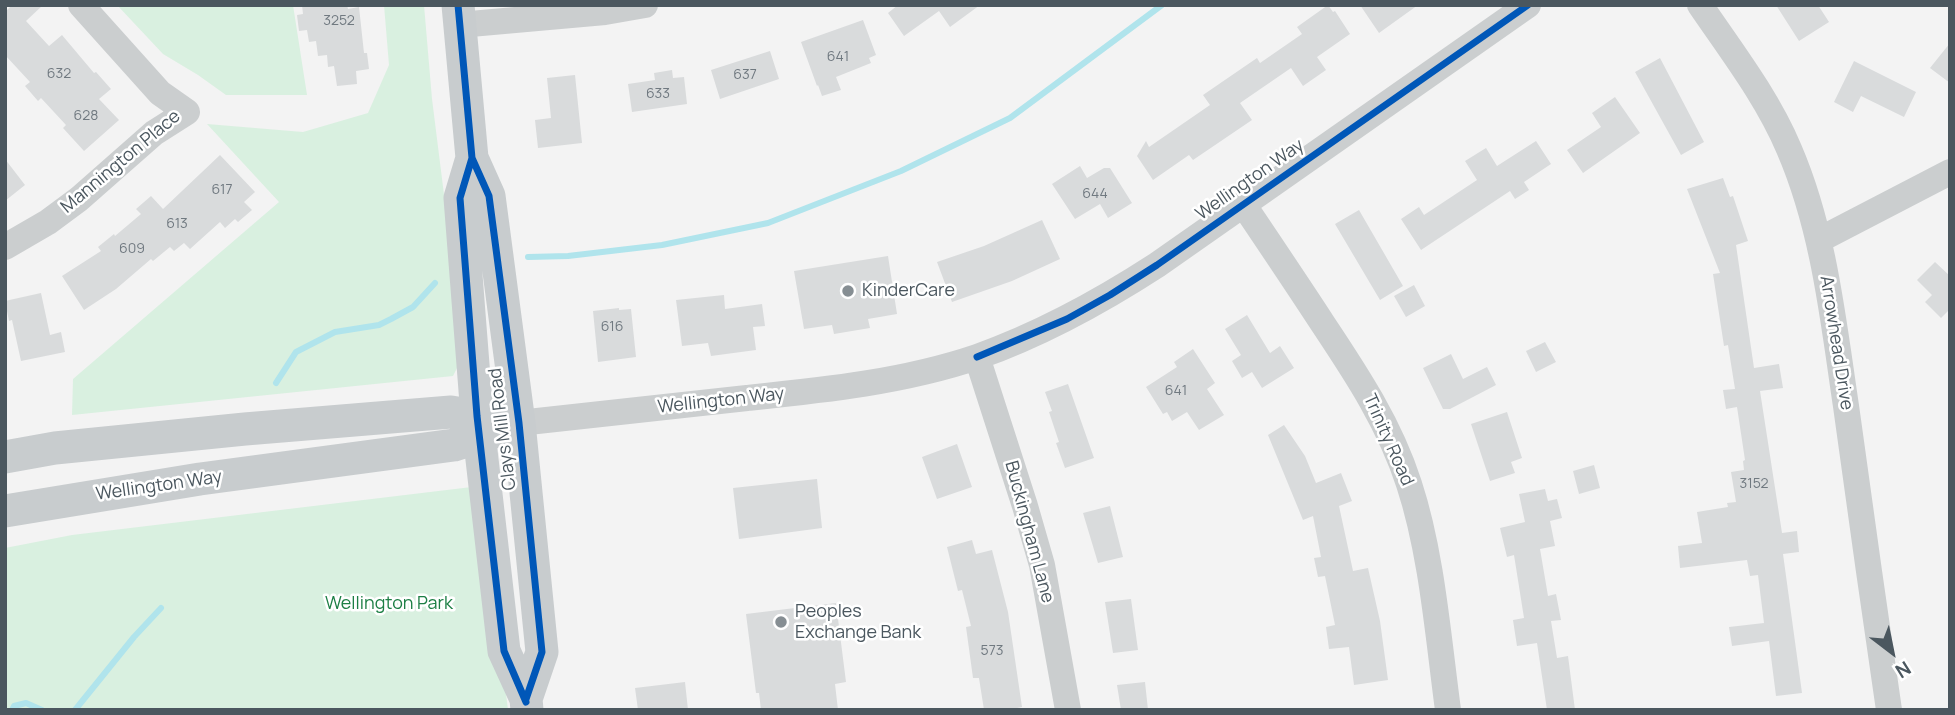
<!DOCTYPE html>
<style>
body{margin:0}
#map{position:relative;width:1955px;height:715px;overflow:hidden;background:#f3f3f3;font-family:Manrope,sans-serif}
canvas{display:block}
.frame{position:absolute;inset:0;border:7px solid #4b575f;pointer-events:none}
.north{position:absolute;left:1857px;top:617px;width:70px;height:70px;-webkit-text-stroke:5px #fff;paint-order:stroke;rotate:148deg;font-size:19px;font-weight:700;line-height:28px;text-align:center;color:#4b575f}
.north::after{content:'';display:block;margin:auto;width:24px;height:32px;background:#4b575f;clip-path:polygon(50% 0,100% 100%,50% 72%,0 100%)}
</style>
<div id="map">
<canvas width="1955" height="715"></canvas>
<div class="frame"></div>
<div class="north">N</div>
</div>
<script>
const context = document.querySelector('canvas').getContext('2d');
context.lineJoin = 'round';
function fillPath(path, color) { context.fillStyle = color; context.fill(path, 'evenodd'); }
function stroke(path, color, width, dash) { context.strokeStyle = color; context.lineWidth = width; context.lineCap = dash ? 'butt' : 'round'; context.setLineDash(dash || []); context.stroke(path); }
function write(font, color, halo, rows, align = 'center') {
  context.font = font + ' Manrope,sans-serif'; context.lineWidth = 5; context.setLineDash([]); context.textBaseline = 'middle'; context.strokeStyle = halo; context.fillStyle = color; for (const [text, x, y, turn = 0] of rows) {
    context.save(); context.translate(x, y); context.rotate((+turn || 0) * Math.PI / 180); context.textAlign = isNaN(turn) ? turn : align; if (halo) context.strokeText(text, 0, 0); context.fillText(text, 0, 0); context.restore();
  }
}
fillPath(new Path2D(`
 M117 5H293L307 95H226L198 75 163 54Z
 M384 5H424L432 99 464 354 453 376 72 415 73 379 279 202 207 124 303 132 368 113 389 65Z
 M480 486 508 710H5V548L72 535Z`), '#d9f0e0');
stroke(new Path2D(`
 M528 257 568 256 662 245 768 223 901 171 1010 118 1162 5
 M276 383 296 352 335 332 379 325 391 319 413 307 435 283
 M12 710 14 706 26 703 42 710
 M75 710 134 637 161 608`), '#b0e4ec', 6);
fillPath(new Path2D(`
 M12 5H43L26 21 49 46 62 35 94 73 96 72 111 89 99 99 119 120 84 151 63 128 66 125 41 98 38 101 25 86 30 82 5 55V12Z
 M302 5H347L348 9 359 7 364 53H367L369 69 356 71 357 84 337 86 334 66 328 67 327 55 318 56 316 41 309 42 307 30 299 31 297 15 303 14Z
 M898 5H980L950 27 939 11 904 36 888 13Z
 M1328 5 1333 12 1335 11 1350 34 1317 57 1326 70 1303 86 1291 68 1240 103 1252 120 1193 160 1189 155 1153 180 1137 156 1146 141 1149 147 1210 105 1203 95 1257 58 1260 63 1302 34 1297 27Z
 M1360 5H1418L1379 33Z
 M1776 5H1818L1829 22 1799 41Z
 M863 20 876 55 869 58 871 63 836 77 841 90 822 96 818 85 817 86 801 42Z
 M1950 43V83L1930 68Z
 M770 51 779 79 720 99 711 70Z
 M1660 58 1704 142 1681 155 1635 72Z
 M1854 61 1916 92 1904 117 1861 96 1853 112 1834 102Z
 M672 70 673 78 684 77 687 104 632 112 628 84 655 80 654 73Z
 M575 75 582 143 538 148 535 120 551 118 547 78Z
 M1615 97 1640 133 1583 173 1567 150 1601 127 1592 113Z
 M1536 141 1551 164 1524 182 1529 190 1515 199 1510 191 1421 250 1401 219 1419 207 1424 215 1477 180 1465 161 1486 148 1497 166Z
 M220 155 255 192 244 202 252 210 238 222 235 219 225 228 220 222 190 249 184 243 174 251 170 247 153 261 151 259 116 289 84 310 62 276 101 251 98 247 114 234 115 236 141 214 136 209 151 196 163 209Z
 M5 159 25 185 5 201Z
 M1080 166 1087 178 1104 168H1110L1132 203 1108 218 1100 204 1075 219 1052 184Z
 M1723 178 1730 197 1733 196 1748 241 1736 245 1754 368 1779 364 1783 388 1760 391 1782 533 1797 531 1799 552 1783 554 1802 693 1776 696 1769 641 1732 646 1729 627 1764 623 1758 575 1750 576 1747 560 1680 568 1678 546 1702 543 1697 512 1728 507 1727 503 1736 502 1731 472 1744 470 1743 461 1745 460 1737 407 1726 409 1723 390 1735 389 1728 345 1724 346 1713 274 1720 273 1687 189Z
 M1359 210 1403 286 1380 300 1335 224Z
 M1042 220 1060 259 1012 281 952 302 937 262 984 246Z
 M888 256 897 314 868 319 870 328 834 334 832 325 804 329 794 271Z
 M1935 262 1950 276V312L1948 311 1941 318 1925 302 1932 295 1917 280Z
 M1414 285 1425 306 1406 317 1394 296Z
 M41 293 50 335 61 332 65 352 21 361 12 320 9 321 5 301Z
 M724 295 725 309 762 304 765 326 753 327 756 350 711 356 708 343 682 346 676 300Z
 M619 308V310L631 309 636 357 598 362 593 311Z
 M1247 315 1270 353 1280 346 1294 368 1262 388 1252 372 1242 378 1232 361 1241 355 1225 329Z
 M1545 342 1556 362 1536 372 1526 351Z
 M1193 349 1215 383 1207 389 1224 415 1199 430 1187 412 1172 421 1167 412 1163 414 1146 387 1177 367 1174 362Z
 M1451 354 1463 379 1487 367 1496 385 1450 409H1443L1423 368Z
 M1068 384 1094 458 1065 468 1056 443 1059 442 1049 412 1052 411 1045 392Z
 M1507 412 1522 458 1511 462 1515 473 1490 481 1471 424Z
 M1284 425 1305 456 1316 483 1341 473 1352 501 1339 506 1353 571 1368 568 1380 621 1388 680 1354 685 1349 647 1329 649 1326 627 1335 625 1325 576 1318 577 1314 558 1321 557 1313 516 1303 520 1268 435Z
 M957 444 972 487 937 499 922 457Z
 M1594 465 1600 488 1579 494 1573 471Z
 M817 479 822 528 739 539 733 488Z
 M1545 489 1548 501 1557 499 1562 518 1550 521 1555 546 1540 549 1548 596 1556 594 1561 620 1551 621 1557 658 1568 656 1575 710H1547L1537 643 1517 646 1513 620 1524 618 1514 555 1507 557 1500 528 1525 522 1519 494Z
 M1110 506 1123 557 1098 563 1083 513Z
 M972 540 976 554 992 550 1008 612 1022 707 1017 708V710H984L979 678H973L966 627 971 626 962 590 958 591 947 547Z
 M1131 599 1138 650 1113 653 1105 602Z
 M836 603 846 682 835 684 838 710H761L759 693H756L746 614Z
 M685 682 688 710H638L635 688Z
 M1145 682 1148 710H1121L1117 685Z`), '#d9dbdc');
stroke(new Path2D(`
 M1700 5C1732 52 1767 97 1789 149 1824 230 1833 319 1846 406 1860 507 1874 609 1889 710
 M459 25 605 12 645 5
 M1243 204C1270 244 1297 284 1323 324 1357 375 1390 425 1409 484 1432 554 1438 636 1448 710
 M1819 240 1950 172
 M5 247 48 222 79 199 154 133 187 112 160 93 81 5
 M977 357 1025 506 1042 565 1068 710
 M519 423C595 415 671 407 747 398 824 390 903 382 977 357 1042 334 1100 302 1157 265L1528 5`), '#cbcecf', 26);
stroke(new Path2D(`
 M458 5 472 158 489 196 519 423 542 652 526 699
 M472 158 460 198 477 416 504 651 526 699 527 710
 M5 457 55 448 245 429 451 412 499 420
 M5 511 200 479 454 445 500 430`), '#c8ccce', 33);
stroke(new Path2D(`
 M458 5 472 158 489 196 519 423 542 652 526 699
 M472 158 460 198 477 416 504 651 526 702
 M977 357 1067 319 1110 295 1157 265 1528 5`), '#0057b8', 7);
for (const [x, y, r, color] of [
 [848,291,7,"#868e93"],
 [781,622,7,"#868e93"]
]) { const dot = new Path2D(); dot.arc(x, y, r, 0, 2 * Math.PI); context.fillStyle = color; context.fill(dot); stroke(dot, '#fff', 2.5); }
write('14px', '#707980', null, [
 ["3252",339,21],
 ["641",838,57],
 ["632",59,74],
 ["637",745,75],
 ["633",658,94],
 ["628",86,116],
 ["617",222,190],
 ["644",1095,194],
 ["613",177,224],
 ["609",132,249],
 ["616",612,327],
 ["641",1176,391],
 ["3152",1754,484],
 ["573",992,651]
]);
write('18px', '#4b575f', '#fff', [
 ["Mannington Place",121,162,-40],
 ["Wellington Way",1250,180,-35],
 ["Arrowhead Drive",1836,343,81],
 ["Wellington Way",721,401,-6],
 ["Clays Mill Road",503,429,-97],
 ["Trinity Road",1388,440,66],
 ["Wellington Way",159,486,-8],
 ["Buckingham Lane",1029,532,75]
]);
write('18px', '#4b575f', '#fff', [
 ["KinderCare",862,291],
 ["Peoples",795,612],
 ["Exchange Bank",795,633]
], 'left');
write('18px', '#1d7f45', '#fff', [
 ["Wellington Park",389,604]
]);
</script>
